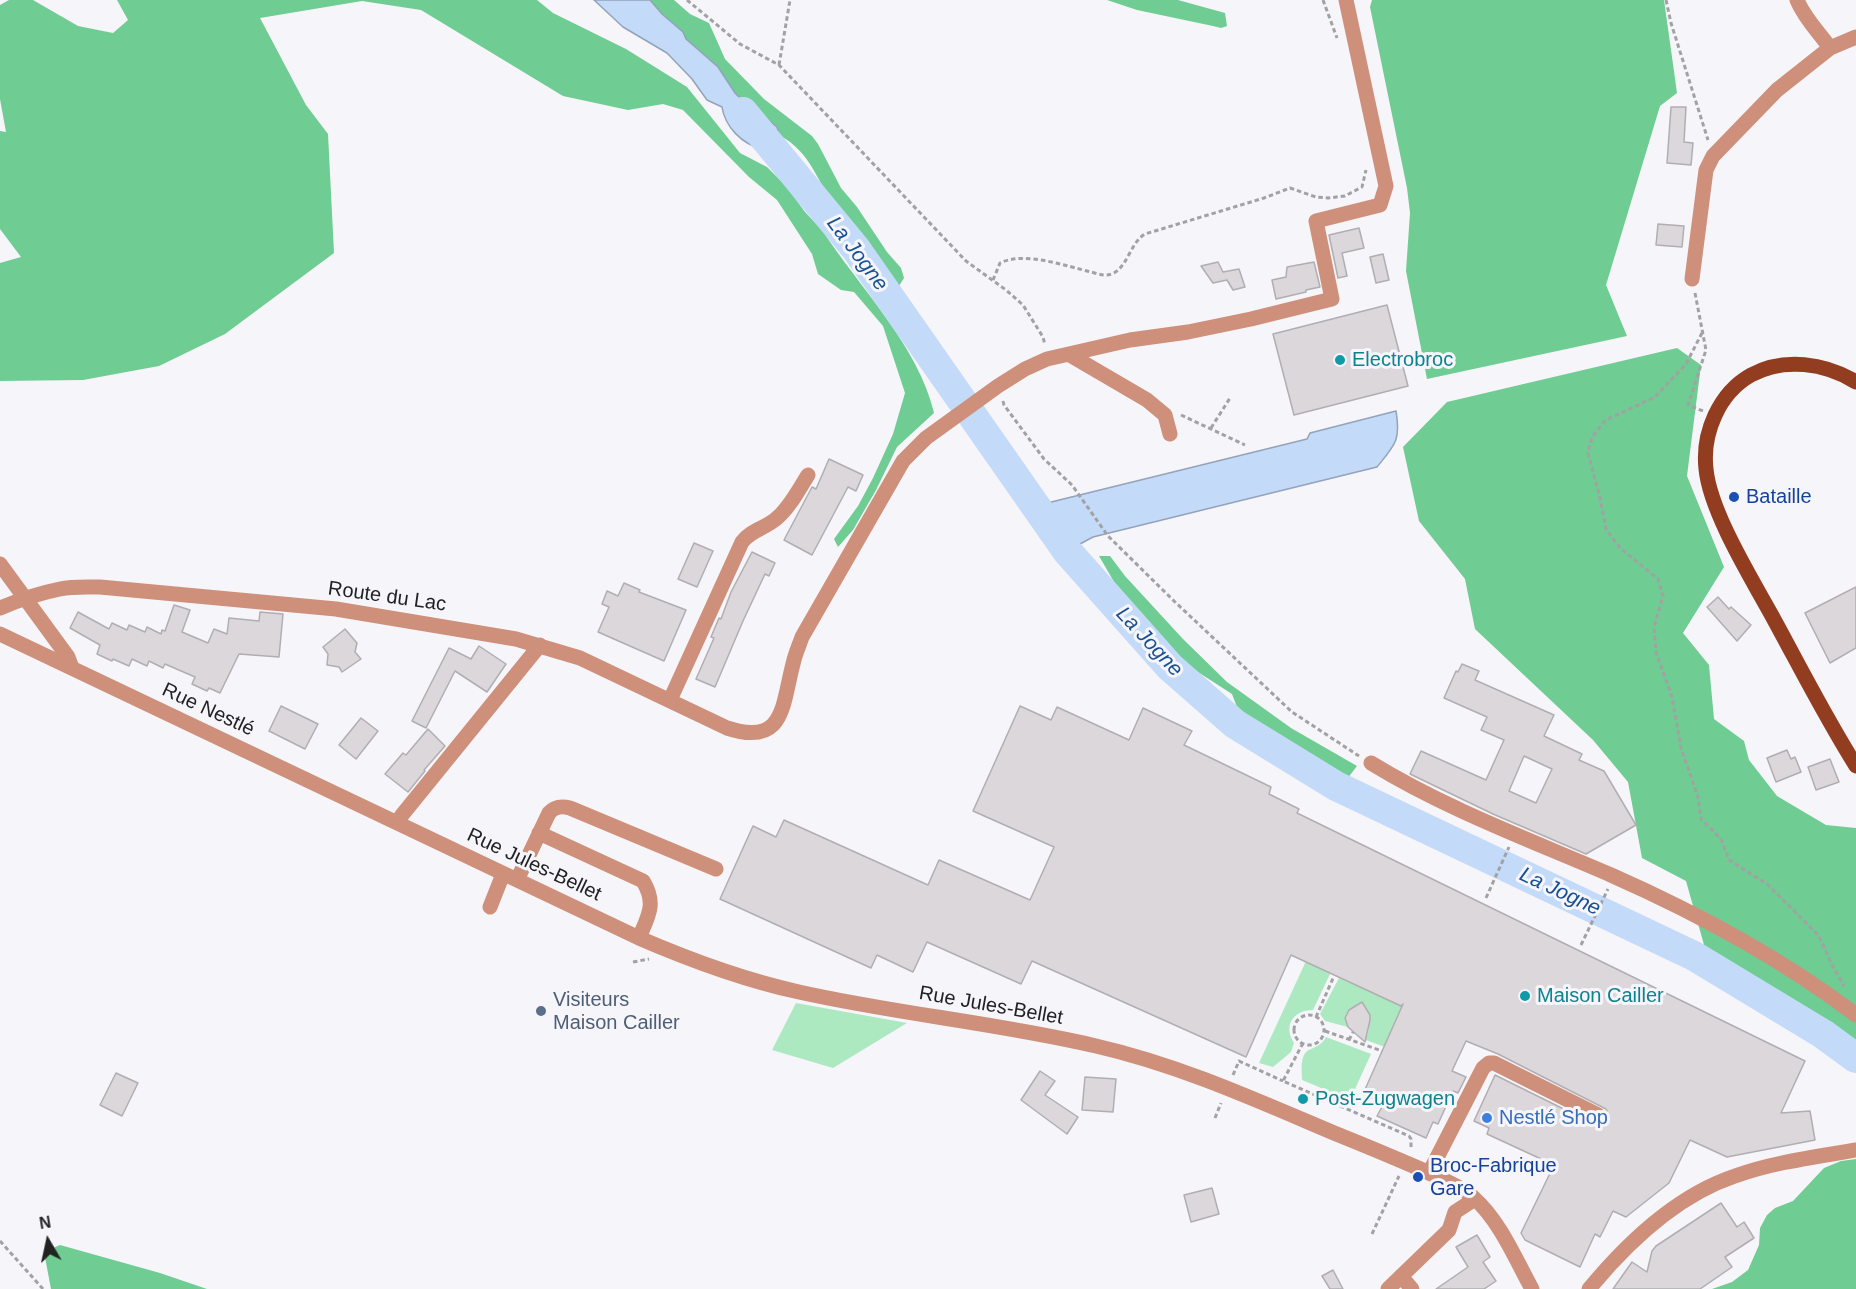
<!DOCTYPE html>
<meta charset="utf-8">
<style>
body{margin:0}
#map{position:relative;width:1856px;height:1289px;overflow:hidden;background:#f6f5fa;font-family:Arial,sans-serif}
canvas{display:block}
.north{position:absolute;left:18px;top:1211px;width:60px;height:60px;-webkit-text-stroke:4px #f6f5fa;paint-order:stroke;rotate:351deg;font-size:16px;font-weight:700;line-height:24px;text-align:center;color:#222223}
.north::after{content:'';display:block;margin:auto;width:21px;height:27px;background:#222223;clip-path:polygon(50% 0,100% 100%,50% 72%,0 100%)}
</style>
<div id="map">
<canvas width="1856" height="1289"></canvas>
<div class="north">N</div>
</div>
<script>
const context = document.querySelector('canvas').getContext('2d');
context.lineJoin = 'round';
function fillPath(path, color) { context.fillStyle = color; context.fill(path, 'evenodd'); }
function stroke(path, color, width, dash) { context.strokeStyle = color; context.lineWidth = width; context.lineCap = dash ? 'butt' : 'round'; context.setLineDash(dash || []); context.stroke(path); }
function write(font, color, halo, rows, align = 'center') {
  context.font = font + ' Arial,sans-serif'; context.lineWidth = 6; context.setLineDash([]); context.textBaseline = 'middle'; context.strokeStyle = halo; context.fillStyle = color; for (const [text, x, y, turn = 0] of rows) {
    context.save(); context.translate(x, y); context.rotate((+turn || 0) * Math.PI / 180); context.textAlign = isNaN(turn) ? turn : align; if (halo) context.strokeText(text, 0, 0); context.fillText(text, 0, 0); context.restore();
  }
}
fillPath(new Path2D(`
 M1306 961 1330 974 1313 1010C1293 1010 1283 1026 1294 1043L1291 1052 1273 1067 1259 1063Z
 M1339 978 1403 1007 1385 1047 1363 1039 1368 1034 1370 1015 1354 1007 1346 1014V1023L1348 1027 1325 1021 1320 1014Z
 M796 1003 907 1023 833 1068 772 1050Z
 M1326 1037 1371 1054 1350 1100 1302 1080C1302 1070 1299 1053 1311 1049 1318 1046 1322 1044 1326 1037Z`), '#ace9c0');
fillPath(new Path2D(`
 M9 0H33L78 26 113 33 128 20 117 0H537L553 13 626 49 687 87 740 153 767 167 786 186 805 212 822 230C859 287 919 347 934 413L897 447 876 490 853 530 838 547 834 539 858 506 873 478 893 434 905 393 883 326 854 292 841 290 818 274 812 254 777 200 749 177 683 110 663 104 628 110 563 96 421 10 362 1 260 18 306 105 328 134 334 253 225 334 159 366 83 380 0 381V263L21 257 0 229V131L6 132 0 99V5Z
 M650 0H674L690 14 709 23 725 59 764 99 812 136 818 144 841 188 857 207 887 252 901 268 904 278 899 286C882 275 880 259 870 245 859 231 846 221 836 207 815 179 812 153 779 135L777 127 741 99 735 93 718 67 686 39 683 32 662 14Z
 M1107 0H1178L1225 13 1227 26 1221 28 1213 26 1137 10Z
 M1372 0H1664L1677 93 1660 106 1606 285 1627 336 1427 379 1406 271 1410 213 1407 188 1370 7Z
 M1677 348 1701 365 1687 476 1724 567 1683 633 1709 665 1714 719 1744 741 1749 760 1777 796 1826 825 1856 828V1051L1708 959 1686 881 1642 858 1628 782 1593 740 1475 629 1465 579 1419 521 1403 447 1447 402Z
 M1099 556H1110L1125 576 1183 639 1227 682 1291 728 1357 766 1344 783 1321 776 1243 723 1232 694 1187 665 1167 645 1145 617 1117 587Z
 M1856 1159V1289H1712L1732 1282 1748 1270 1759 1245 1760 1228 1767 1215 1775 1208 1793 1201 1824 1168 1841 1161Z
 M60 1245 160 1273 207 1289H51L44 1252Z`), '#6fcc92');
const water = new Path2D(`
 M594 0H650L662 14 683 32 686 39 718 67 735 93 741 99 777 127 779 135 762 149C742 144 725 127 722 107L707 100 692 79 667 53 623 27Z
 M1396 411C1401 440 1395 445 1377 467L1093 537 1067 551 1035 506 1307 439 1310 433Z`);
fillPath(water, '#c3daf9');
stroke(water, '#93a3b9', 1.5);
stroke(new Path2D(`
 M743 112 856 249 1067 551 1170 667 1235 724 1336 786 1694 956 1823 1034 1856 1058`), '#c3daf9', 30);
const building = new Path2D(`
 M1671 107H1686L1684 142 1693 143 1691 165 1667 163Z
 M1658 224 1684 226 1682 247 1656 245Z
 M1359 228 1364 248 1342 253 1347 276 1338 278 1329 235Z
 M1383 254 1389 280 1376 283 1370 257Z
 M1218 262 1223 272 1239 269 1245 287 1233 290 1227 280 1213 283 1201 266Z
 M1314 262 1320 287 1306 290V292L1276 299 1272 280 1286 277 1287 267Z
 M1387 305 1408 386 1294 415 1273 334Z
 M829 459 863 475 856 491 848 487 812 555 784 540 812 487 816 489Z
 M694 543 713 551 697 587 678 579Z
 M752 552 775 563 769 576 765 574 743 621 715 687 696 679 714 638 711 637 719 618 721 619 731 592Z
 M624 583 640 590 639 592 686 610 664 661 598 632 609 607 602 604 607 591 618 596Z
 M1856 587V648L1830 663 1805 613Z
 M1718 597 1729 609 1731 607 1751 625 1737 641 1707 607Z
 M174 605 190 610 182 632 208 643 214 629 227 634 229 618 259 621 260 612 283 614 279 657 239 654 220 693 209 688 207 691 192 684 195 677 165 664 163 668 149 661 147 666 132 659 129 666 113 659 112 661 97 654 100 645 70 628 78 612 109 629 112 623 127 630 129 625 145 632 147 627 161 634 162 630 165 631Z
 M345 629 357 643 355 652 361 659 342 672 339 667 327 665 328 654 323 647Z
 M479 646 506 664 487 692 455 671 426 728 412 721 449 648 471 659Z
 M1462 664 1479 671 1475 680 1554 715 1544 736 1582 754 1579 760 1604 771 1636 825 1586 854 1493 814 1410 774 1421 751 1486 780 1504 740 1481 730 1487 717 1444 698 1456 671 1458 672ZM1524 756 1552 769 1536 803 1509 791Z
 M281 706 318 724 305 749 269 731Z
 M1020 706 1051 720 1057 707 1129 740 1143 708 1192 731 1184 745 1271 787 1269 794 1299 809 1297 813 1805 1061 1781 1113 1810 1111 1815 1140 1727 1157 1690 1140 1669 1183 1626 1217 1613 1211 1600 1237 1595 1234 1580 1267 1525 1240 1521 1233 1554 1165 1487 1134 1489 1128 1474 1121 1495 1075 1594 1124 1599 1125 1606 1120 1608 1114 1606 1109 1498 1054 1466 1041 1452 1071 1466 1077 1458 1093 1453 1091 1438 1124 1433 1122 1426 1138 1377 1116 1384 1103 1363 1094 1403 1004 1401 1006 1291 955 1246 1057 1032 961 1021 984 927 942 913 972 877 955 871 968 720 899 753 826 776 837 784 820 928 885 939 860 1030 900 1054 847 973 811Z
 M361 718 378 731 356 759 339 745Z
 M428 729 445 746 424 770 425 771 408 792 385 774 403 753 406 755Z
 M1787 750 1791 759 1795 757 1801 772 1776 782 1767 758Z
 M1830 759 1839 782 1816 790 1808 767Z
 M1362 1002 1370 1015V1020L1365 1042 1348 1027 1345 1018 1349 1010Z
 M1040 1071 1055 1081 1045 1095 1078 1117 1067 1134 1021 1100Z
 M116 1073 138 1083 122 1116 100 1105Z
 M1085 1077 1116 1079 1113 1112 1082 1110Z
 M1212 1188 1219 1214 1191 1222 1184 1195Z
 M1721 1203 1737 1227 1744 1222 1754 1238 1725 1257 1732 1267 1700 1289H1613L1632 1262 1647 1272 1652 1251 1656 1246Z
 M1477 1235 1490 1257 1483 1262 1496 1281 1484 1289H1436L1468 1267 1456 1247Z
 M1333 1270 1343 1289H1330L1322 1276Z`);
fillPath(building, '#dbd7db');
stroke(building, '#b1aeb1', 1.5);
stroke(new Path2D(`
 M687 0 740 44 779 65 966 261 1006 290 1023 305 1043 337 1045 345
 M1323 0 1337 38
 M1666 0 1671 23 1708 140
 M779 65 790 0
 M993 280 1000 263C1024 251 1066 266 1091 272 1099 274 1106 277 1114 273 1128 265 1131 242 1145 234L1264 198 1290 188 1316 197 1328 198 1345 196 1362 187 1366 170
 M1695 293 1706 350 1688 405 1703 411
 M1702 333 1686 364 1655 397 1606 420 1592 437 1588 453 1599 494 1606 529 1620 548 1658 579 1663 596 1654 627 1656 652 1672 697 1681 748 1698 797 1701 819 1721 839 1729 860 1767 884 1819 936 1832 965 1844 986
 M1003 401 1004 405 1044 459 1072 485 1108 536 1174 601 1292 712 1359 756
 M1181 415 1245 445
 M1211 428 1230 398
 M1486 898 1509 847
 M1581 945 1608 889
 M633 962 649 959
 M1294 1030a15 15 0 1 1 30 0a15 15 0 1 1-30 0Z
 M1316 1017 1334 976
 M1325 1031 1382 1051
 M1349 1040 1353 1032
 M1303 1043 1283 1081 1409 1136 1411 1139V1148
 M1233 1075 1239 1061 1283 1081
 M1215 1118 1221 1103
 M1372 1234 1399 1176
 M0 1241 43 1289`), '#a2a1a4', 3, [4.5, 3]);
stroke(new Path2D(`
 M1797 0C1805 19 1818 31 1830 48
 M1692 279 1706 170 1713 156 1777 90 1830 48 1856 37
 M1070 355 1147 400 1165 415 1170 434
 M0 564 68 657 72 668
 M0 608C19 600 40 593 60 589 73 586 87 587 100 587L336 609 516 639 580 658 727 728C785 747 782 705 793 664 795 654 799 646 802 637L903 461 926 438 998 386 1025 369 1047 359 1130 340 1188 332 1251 319 1332 299 1316 221 1380 205 1386 186 1346 0
 M0 634 639 938C690 960 744 980 799 992 897 1014 998 1023 1096 1046 1179 1065 1256 1100 1334 1133 1364 1145 1395 1158 1425 1171 1441 1179 1460 1186 1473 1197 1500 1221 1515 1258 1532 1289
 M670 700 742 542C751 530 766 528 777 518 790 507 799 489 808 475
 M1371 763C1446 809 1530 840 1611 875 1697 913 1781 958 1856 1015
 M397 823 402 815 540 645
 M539 833 643 881C657 904 648 916 639 938
 M517 880 549 813C555 806 562 806 570 808L716 869
 M490 907 503 874
 M1429 1173 1483 1068 1489 1063H1494L1598 1115
 M1401 1276 1412 1289
 M1388 1289 1449 1230 1455 1212 1475 1199
 M1589 1289C1627 1243 1678 1195 1735 1176 1774 1162 1816 1157 1856 1150`), '#ce8f7b', 15);
stroke(new Path2D(`
 M1856 382C1825 363 1784 357 1751 375 1719 393 1702 433 1706 469 1710 511 1750 576 1771 614 1799 665 1825 717 1856 766`), '#933d20', 15);
for (const [x, y, r, color] of [
 [1340,360,6,"#0f9aa8"],
 [1734,497,6,"#1a4fb4"],
 [1525,996,6,"#0f9aa8"],
 [541,1011,6,"#5c6f8a"],
 [1303,1099,6,"#0f9aa8"],
 [1487,1118,6,"#3f7fe0"],
 [1418,1177,6,"#1a4fb4"]
]) { const dot = new Path2D(); dot.arc(x, y, r, 0, 2 * Math.PI); context.fillStyle = color; context.fill(dot); stroke(dot, '#f6f5fa', 2); }
write('20px', '#0d838f', '#f6f5fa', [
 ["Electrobroc",1352,360],
 ["Maison Cailler",1537,996],
 ["Post-Zugwagen",1315,1099]
], 'left');
write('20px', '#164399', '#f6f5fa', [
 ["Bataille",1746,497],
 ["Broc-Fabrique",1430,1166],
 ["Gare",1430,1189]
], 'left');
write('20px', '#222223', '#f6f5fa', [
 ["Route du Lac",387,597,8],
 ["Rue Nestlé",208,710,25],
 ["Rue Jules-Bellet",534,865,25],
 ["Rue Jules-Bellet",991,1006,10]
]);
write('20px', '#4e5e75', '#f6f5fa', [
 ["Visiteurs",553,1000],
 ["Maison Cailler",553,1023]
], 'left');
write('20px', '#366cbe', '#f6f5fa', [
 ["Nestlé Shop",1499,1118]
], 'left');
write('italic 21px', '#185193', '#f6f5fa', [
 ["La Jogne",857,254,53],
 ["La Jogne",1149,642,47],
 ["La Jogne",1560,892,25]
]);
</script>
